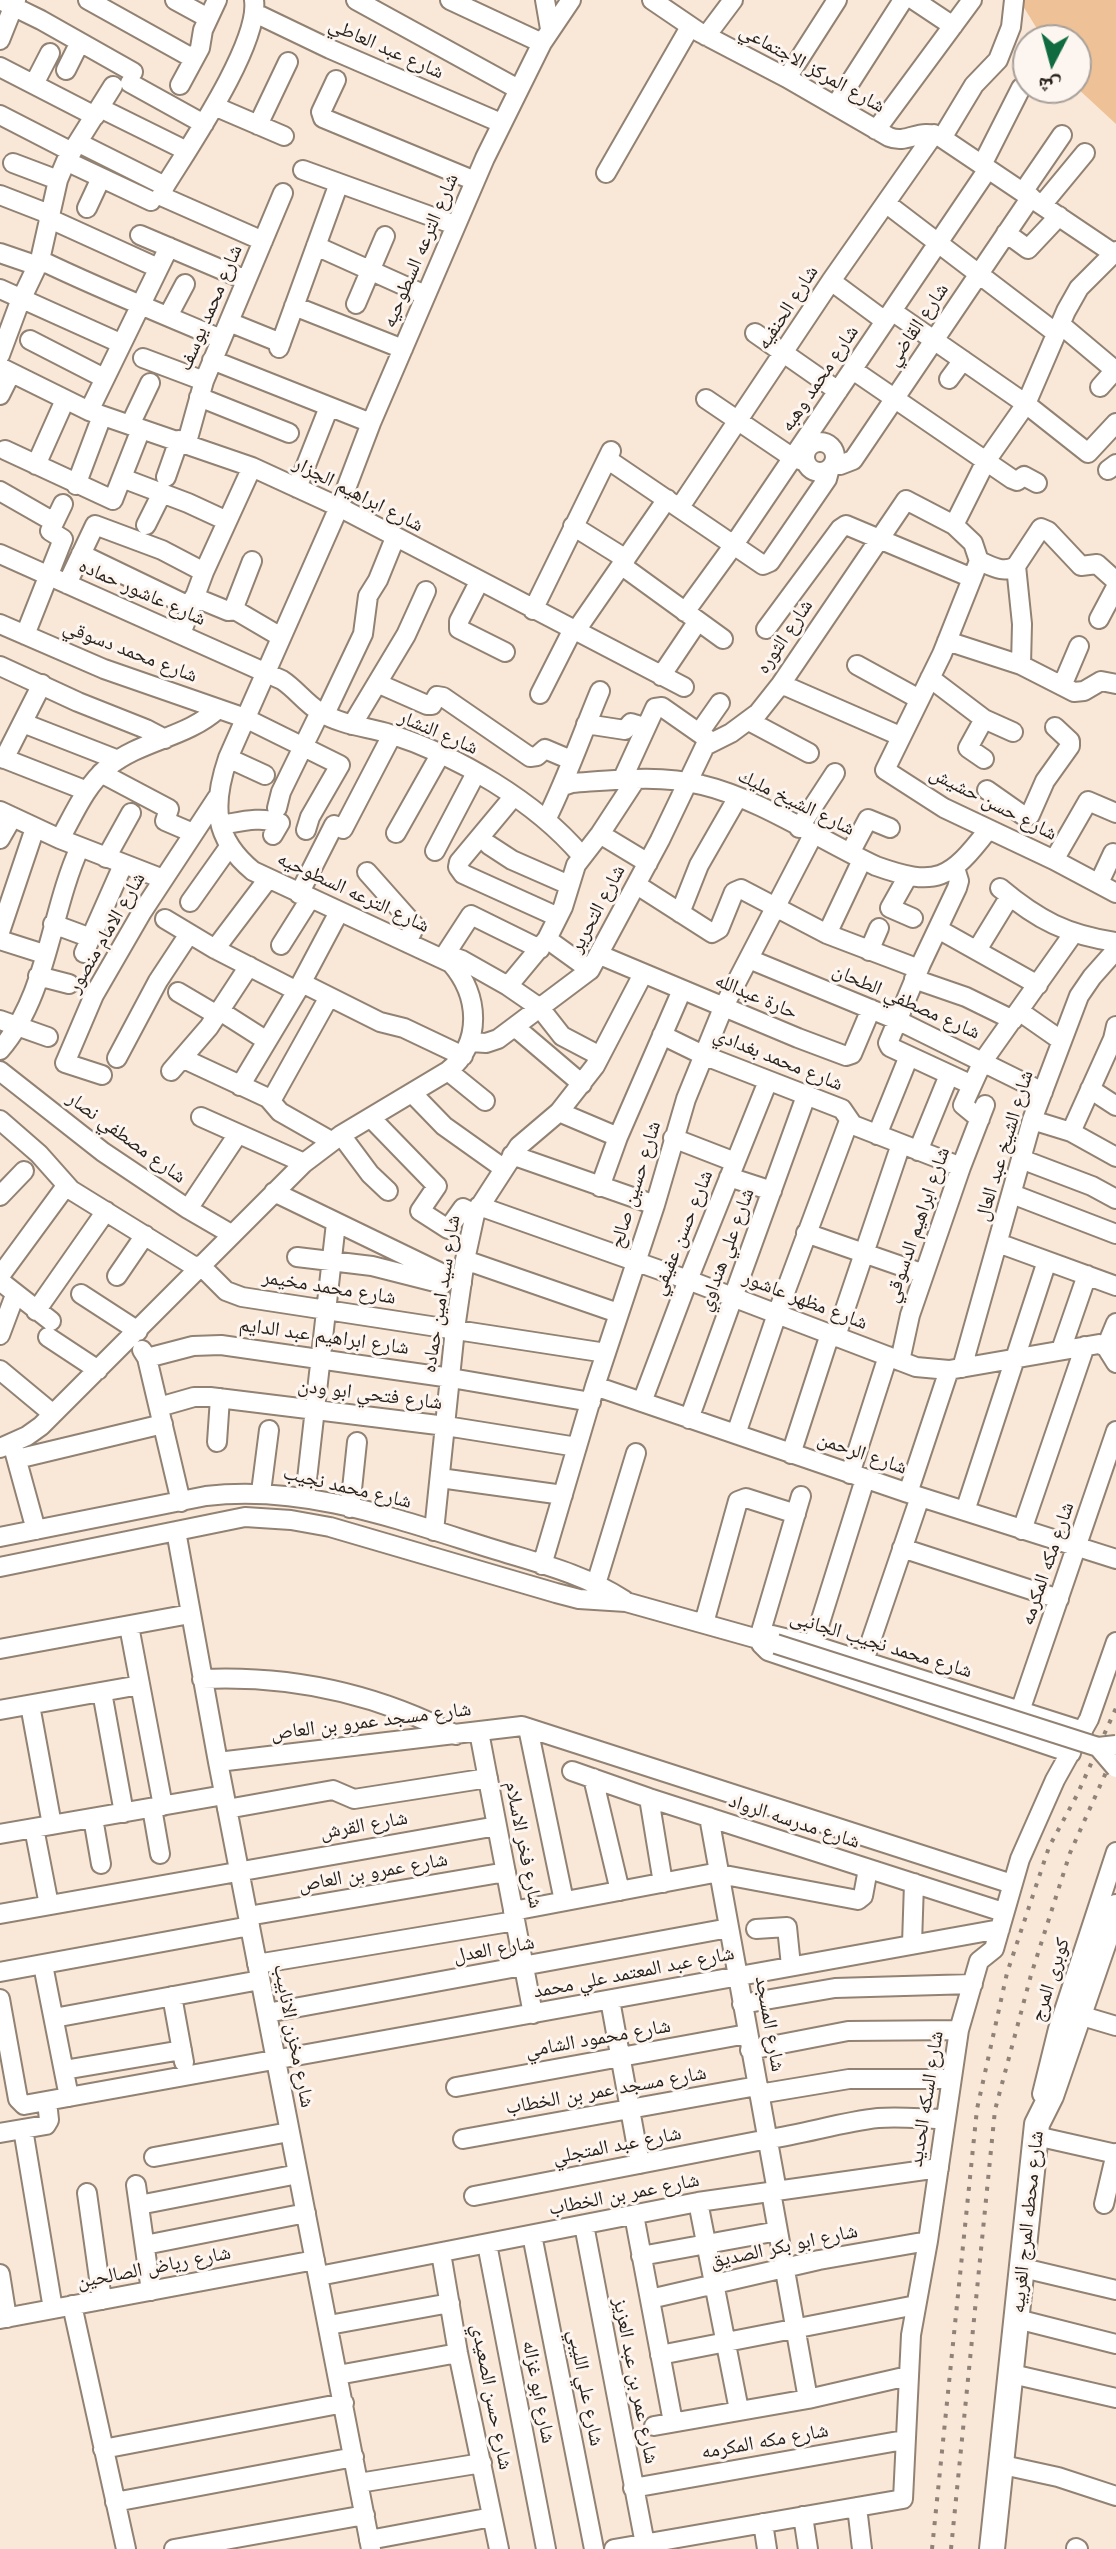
<!DOCTYPE html>
<meta charset="utf-8">
<style>
body{margin:0}
#map{position:relative;width:1116px;height:2549px;overflow:hidden;background:#f9e7d7;font-family:"DM Sans","Noto Naskh Arabic",sans-serif}
canvas{display:block}
.north{position:absolute;left:1012px;top:24px;width:80px;height:80px;box-sizing:border-box;background:#fdf6f0;border:2px solid #a8a19b;border-radius:50%;rotate:186deg;font-size:22px;font-weight:700;line-height:32px;text-align:center;color:#28211c}
.north::after{content:'';display:block;margin:auto;width:28px;height:36px;background:#106c40;clip-path:polygon(50% 0,100% 100%,50% 72%,0 100%)}
</style>
<div id="map">
<canvas width="1116" height="2549"></canvas>
<div class="north">ش</div>
</div>
<script>
const context = document.querySelector('canvas').getContext('2d');
context.lineJoin = 'round';
function fillPath(path, color) { context.fillStyle = color; context.fill(path, 'evenodd'); }
function stroke(path, color, width, dash) { context.strokeStyle = color; context.lineWidth = width; context.lineCap = dash ? 'butt' : 'round'; context.setLineDash(dash || []); context.stroke(path); }
function write(font, color, halo, rows, align = 'center') {
  context.font = font + ' "DM Sans","Noto Naskh Arabic",sans-serif'; context.lineWidth = 6; context.setLineDash([]); context.textBaseline = 'middle'; context.strokeStyle = halo; context.fillStyle = color; for (const [text, x, y, turn = 0] of rows) {
    context.save(); context.translate(x, y); context.rotate((+turn || 0) * Math.PI / 180); context.textAlign = isNaN(turn) ? turn : align; if (halo) context.strokeText(text, 0, 0); context.fillText(text, 0, 0); context.restore();
  }
}
fillPath(new Path2D(`
 M1022 0H1116V124L1076 87V40H1044L1023 6Z`), '#efc196');
const minor = new Path2D(`
 M0 0 41 20 133 72
 M88 0 194 59
 M175 0 208 18
 M254 0C260 43 189 147 165 186L161 196 263 241
 M356 0 518 89
 M450 0 542 43
 M545 0 550 29
 M652 0 699 32 787 78 889 137C909 145 919 126 942 138L1116 255
 M914 0 953 26
 M255 13 330 49 501 123
 M706 36 733 0
 M0 40 16 0
 M0 67 95 116
 M66 70 80 42
 M787 78 837 0
 M336 80 321 112 323 118 475 181
 M130 83 204 124
 M34 84 50 53
 M180 85 200 48 203 30 217 0
 M214 106 284 136
 M835 106 903 0
 M100 108 187 151
 M0 115 72 152
 M258 125 288 62
 M876 130 972 0
 M942 138 974 85 998 60 1011 27 1014 0
 M79 143 165 186
 M66 161 151 201
 M13 163 58 180
 M982 165 1021 88
 M303 170 455 225
 M606 173 690 27
 M1023 192 1062 135
 M0 195 49 214
 M887 204 1056 333
 M1042 205 1085 153
 M87 208 101 178
 M48 218 158 268
 M1006 233 1028 249 1059 216
 M140 235 246 280
 M316 246 425 295
 M0 253 38 266
 M40 260C100 289 160 313 221 339
 M831 281 885 321
 M0 289 120 343
 M356 304 385 236
 M294 306 403 349
 M892 311 1026 404 1088 453 1116 423
 M168 316 185 284
 M229 322 281 343
 M1060 324 1116 371
 M755 333 838 391
 M30 340 104 378
 M279 348 339 183
 M0 355 19 304 40 260 58 180 66 161 113 86
 M143 358 204 381
 M212 360 371 423
 M0 367 89 411 252 467 339 507 684 687
 M853 370 1012 479 1017 481 1024 476 1037 483
 M949 379 963 360
 M1100 387 1115 370
 M0 395 11 373
 M199 397 289 433
 M706 399 793 458 803 461
 M89 411 169 247
 M130 425 150 383
 M187 442 204 381 283 193
 M805 457a15 15 0 1 1 30 0a15 15 0 1 1-30 0Z
 M5 450 113 500 141 429
 M607 459 763 565 770 562 827 479 830 468
 M833 464 840 465 853 460 1031 197
 M36 465 65 400
 M1108 470 1116 464
 M166 477 179 440
 M122 478 188 503 227 521
 M76 485 102 416
 M297 488 329 407
 M0 491 54 522
 M680 507 831 281 934 134
 M146 525 162 493
 M954 525 986 461 1026 404 1066 311 1079 288 1116 251
 M573 526 626 559
 M0 554 282 680C296 689 305 703 320 712 341 725 367 727 390 734 457 755 536 802 581 855
 M81 554 191 607
 M979 561C992 566 1003 574 1016 566L1041 528 1048 531 1081 566 1097 564 1116 581
 M621 565 723 639
 M1016 566 1022 624 1021 665
 M479 582 459 621V629L505 652
 M67 584 95 525 162 550 204 572
 M194 597 228 611 235 610 281 637
 M233 610 252 561
 M533 610 611 451
 M685 612 733 546 988 169
 M1099 619 1116 587
 M0 624 104 669 245 718 340 765 310 817 306 830
 M766 629 840 529 846 525 972 578
 M575 632 667 499
 M181 634 204 572 252 467
 M25 635 63 539 50 531 63 504
 M947 641 1021 665 1074 692 1084 691 1101 681 1116 684
 M857 665 919 699
 M0 666 78 702 146 729 165 739
 M661 676 698 621
 M930 678 984 719 1013 732
 M377 683 427 705H432L437 696 443 697 530 757 537 756 545 749 571 760
 M781 684 900 736
 M1062 686 1079 646
 M540 694 572 631
 M325 714 363 634 368 596 378 580 395 538
 M749 721 809 753
 M23 723 118 760
 M586 724 625 730 631 723 644 727
 M352 725 406 635 426 591
 M699 733 720 703
 M0 757 87 791
 M228 758 265 775
 M4 759 42 684
 M984 759 968 748 984 719
 M101 773 169 809 165 821 193 833
 M622 780 655 708 662 707 712 742
 M563 786 572 783C614 780 660 774 702 785 758 798 822 841 876 866 937 888 950 879 988 830
 M987 790 1024 816 1030 815 1045 781 1070 746V741L1055 727
 M514 796 459 862 458 867 463 874 558 917
 M277 808 281 792 320 712
 M0 811 60 839 163 879
 M546 820C567 778 582 734 600 691
 M221 825C240 822 260 816 280 823L273 835
 M799 828 835 773
 M396 833 440 755
 M600 834 648 863
 M0 839 12 818
 M60 839C74 814 86 785 108 767 141 740 186 738 218 709
 M489 845 512 860 569 885
 M435 851 476 773
 M850 853 868 819 890 828
 M106 858 131 813
 M1054 860 1088 801 1116 813
 M955 868 959 881 957 888 921 964 888 1043 890 1047 972 1085
 M367 872 415 926 407 942
 M908 876 890 908 913 918
 M1099 883 1113 853 1116 855
 M637 885 712 933 719 929 734 892 741 889 827 934 919 969
 M1000 888C1038 920 1067 935 1116 942
 M299 894 334 825 343 829 392 735
 M190 902 229 847
 M680 913 699 865 738 797
 M165 919 215 949 297 991
 M53 924 91 938
 M938 929 1038 985
 M0 932 35 828
 M827 934 862 860
 M547 939 590 970
 M0 940 44 954
 M281 945 310 899
 M215 949 268 879
 M977 950 1010 896
 M869 951 879 928
 M84 953 123 865
 M445 954 462 960 508 986 540 1008 562 1036 600 1056
 M600 955 798 1038 846 1056 852 1054 871 1009
 M443 958 471 915 540 949
 M749 959 897 1020 1043 1092
 M38 976 69 984
 M914 979 966 997 1013 1020
 M302 983 380 1022 404 1028 463 1056
 M508 986 547 939 563 907 576 865 600 834 636 779
 M178 992 217 1015
 M220 1011 267 1041
 M1019 1011 1062 1041
 M0 1020 48 1037
 M515 1027 582 1084
 M662 1035 703 1055 842 1109 853 1125 961 1167
 M470 1042 486 1043 498 1039 590 970 660 840 705 746 731 733 758 713 781 684 906 500 954 525 973 543 979 561 942 654 885 770 944 808 1054 860 1116 893
 M0 1050C48 995 50 912 80 847
 M117 1058 158 981 189 934
 M182 1058 268 1098 280 1112 331 1141
 M0 1071 103 1152 188 1209 231 1234
 M171 1071 209 1027 249 966
 M448 1071 485 1101
 M102 1075 65 1063 94 995 142 912 217 798
 M240 1086 297 991 339 912
 M1090 1089 1116 1106
 M412 1093 444 1126 503 1168
 M271 1101 329 997
 M559 1112 618 1137
 M201 1117 304 1163
 M371 1118 437 1186 420 1211 448 1229 463 1208 475 1214
 M980 1119 963 1105 983 1061 1073 934
 M0 1120 39 1154 71 1190 197 1268
 M1032 1120 1071 1132 1116 1157
 M1071 1132 1113 1039 1116 1026
 M341 1135 370 1174 388 1191
 M877 1135 909 1056
 M673 1138 735 1162
 M918 1151 949 1075
 M512 1155 655 1205
 M1021 1159 1092 1186 1116 1199
 M729 1177 772 1191
 M600 1187 618 1137 682 990
 M274 1192 462 1283
 M1012 1194 1116 1234
 M0 1196 24 1171
 M479 1206 688 1280 916 1367 949 1370 1099 1344 1106 1347 1116 1363
 M188 1209 238 1134
 M806 1233 924 1274
 M998 1243 1116 1286
 M297 1257 372 1266 443 1284
 M465 1260 618 1313
 M200 1265 226 1291 242 1297 606 1353
 M0 1276 66 1186
 M117 1276 145 1235
 M0 1281 51 1321
 M81 1294 138 1331
 M36 1311 106 1211
 M0 1335 15 1295
 M836 1336 901 1144
 M48 1337 98 1370
 M1106 1347 1116 1323
 M142 1350 147 1358 181 1502
 M1061 1350 1087 1275
 M147 1358 193 1346 221 1345 451 1378 591 1402
 M900 1361 910 1315 961 1167 985 1105
 M962 1368 1032 1120 1079 996 1092 977 1116 950
 M0 1370 53 1414
 M595 1386 908 1493 1116 1559
 M642 1402 688 1280 768 1081
 M159 1407 194 1397H210L446 1426 577 1447
 M689 1419 806 1096
 M736 1434 777 1314 849 1121
 M217 1442 220 1398
 M0 1448 27 1436 41 1426 304 1163 341 1135 448 1071C483 1042 479 995 451 963L253 871C213 838 212 805 228 758L339 507 371 423 485 158 542 43 571 0
 M14 1450 36 1530
 M791 1454 830 1334
 M17 1459 163 1424
 M850 1474 888 1356
 M440 1478 563 1495
 M261 1492 269 1430
 M908 1493 949 1370
 M305 1497 336 1223
 M350 1508 357 1442
 M965 1511 1047 1261
 M1022 1530 1085 1346
 M176 1531 218 1762 371 2549
 M434 1531 455 1329 465 1260 475 1214 519 1146 559 1112 595 1066 643 974
 M0 1537 206 1496C304 1484 400 1520 493 1549 538 1563 584 1574 624 1600
 M902 1548 1059 1599
 M542 1565 595 1386 655 1205 686 1099 723 1008 813 835
 M0 1567 245 1517 291 1520 330 1527 556 1593 579 1599 626 1602 776 1644
 M596 1584 636 1453
 M704 1623 738 1501 746 1498 796 1514
 M129 1626 163 1806
 M765 1635H772L813 1645 1083 1731
 M759 1638 801 1496
 M761 1644 768 1651 1071 1753
 M813 1645 865 1479
 M0 1649 190 1614
 M864 1661 920 1497
 M202 1679C292 1675 377 1694 456 1735
 M102 1692 124 1813
 M30 1705 52 1825
 M0 1710 140 1685
 M1020 1711 1116 1431
 M528 1728 564 1901
 M479 1732 533 2014
 M218 1762 522 1726 1012 1884
 M572 1771 649 1798 1003 1912
 M593 1778 620 1891
 M649 1798 663 1883
 M152 1808 160 1854
 M227 1809 333 1790 354 1799 488 1778
 M709 1817 777 2191
 M93 1818 101 1864
 M34 1828 49 1905
 M0 1834 224 1795
 M513 1911 714 1873 858 1900 863 1896 868 1869
 M0 1914 497 1826
 M248 1916 506 1872
 M756 1929 787 1927 791 1966
 M912 1944 914 1883
 M257 1964 515 1921
 M43 1965 69 2097
 M0 1972 250 1926
 M172 1996 184 2062
 M0 1999 18 2099 24 2105 1000 1929
 M610 2000 640 2164
 M742 2004 835 1988 973 1984
 M267 2013 729 1928
 M1079 2015 1116 2026
 M54 2018 260 1980
 M750 2050 848 2031 959 2030
 M64 2070 182 2050
 M456 2087 747 2034
 M759 2094 849 2079H951
 M1042 2094 1058 2029 1116 1852
 M23 2129 53 2309
 M0 2133 46 2125 49 2120 47 2101
 M1036 2136 1116 2154
 M463 2139 757 2086
 M154 2157 289 2132
 M136 2185 151 2291
 M771 2192 808 2399
 M87 2193 102 2300
 M474 2196 768 2139C805 2134 841 2122 878 2118 900 2116 924 2119 946 2119
 M698 2202 739 2410
 M1104 2204 1116 2153
 M139 2205 298 2174
 M634 2215 673 2422
 M584 2225 645 2544
 M532 2235 594 2549
 M487 2244 546 2549
 M145 2245 306 2213
 M441 2253 458 2353 499 2549
 M641 2256 778 2231
 M1023 2268 1116 2290
 M0 2274 7 2318
 M319 2276 698 2202 939 2168
 M650 2299 819 2260 928 2241
 M72 2305 126 2549
 M0 2319 315 2260
 M1017 2319 1116 2344
 M329 2325 450 2303
 M660 2355 916 2305
 M1012 2374 1116 2398
 M338 2375 458 2353
 M654 2426 808 2399 908 2376
 M103 2449 344 2403
 M1003 2465 1058 2477 1116 2496
 M359 2483 482 2463
 M633 2488 904 2440
 M115 2502 354 2457
 M857 2507 862 2549
 M803 2516 808 2549
 M763 2523 767 2549
 M369 2540 492 2517
 M1076 2548 1078 2549
 M174 2549 365 2515
 M614 2549 903 2499 911 2335 928 2241 959 2030 979 1961 994 1949 1020 1859 1055 1780 1089 1719 1116 1642`);
const major = new Path2D(`
 M992 2549 1037 2124 1051 2096 1116 1907`);
stroke(minor, '#928273', 22);
stroke(major, '#928273', 28);
stroke(minor, '#fff', 18);
stroke(major, '#fff', 24);
stroke(new Path2D(`
 M932 2549 977 2109 1007 1973 1049 1847 1077 1795 1116 1708
 M951 2549 995 2110 1031 1975 1070 1853 1116 1750`), '#8f8278', 4, [4, 8]);
const minorBridge = new Path2D(`
 M776 1644 1098 1747 1116 1745
 M1098 1747 1116 1768`);
stroke(minorBridge, '#928273', 22, []);
stroke(minorBridge, '#fff', 18);
write('20px', '#28211c', '#fdf6f0', [
 ["شارع عبد العاطي",386,49,24],
 ["شارع المركز الاجتماعي",812,69,29],
 ["شارع الترعه السطوحيه",421,251,-67],
 ["شارع محمد يوسف",211,308,-67],
 ["شارع الحنفيه",788,308,-57],
 ["شارع القاضي",918,325,-56],
 ["شارع محمد وهبه",820,379,-56],
 ["شارع ابراهيم الجزار",358,495,27],
 ["شارع عاشور حماده",142,593,24],
 ["شارع الثوره",785,637,-56],
 ["شارع محمد دسوقي",130,652,21],
 ["شارع النشار",438,733,23],
 ["شارع الشيخ مليك",796,803,26],
 ["شارع حسن حشيش",993,804,27],
 ["شارع الترعه السطوحيه",353,893,25],
 ["شارع التحرير",598,909,-62],
 ["شارع الامام منصور",107,933,-60],
 ["حارة عبدالله",756,997,23],
 ["شارع مصطفي الطحان",906,1002,24],
 ["شارع محمد بغدادي",778,1060,22],
 ["شارع مصطفي نصار",126,1138,36],
 ["شارع الشيخ عبد العال",1005,1146,-73],
 ["شارع حسين صالح",636,1185,-73],
 ["شارع ابراهيم الدسوقي",918,1225,-71],
 ["شارع حسن عفيفي",683,1233,-68],
 ["شارع علي هنداوي",727,1250,-70],
 ["شارع محمد مخيمر",329,1288,9],
 ["شارع سيد امين حماده",442,1294,-81],
 ["شارع مظهر عاشور",805,1301,21],
 ["شارع ابراهيم عبد الدايم",324,1337,8],
 ["شارع فتحي ابو ودن",370,1395,7],
 ["شارع الرحمن",862,1454,19],
 ["شارع محمد نجيب",347,1488,13],
 ["شارع مكه المكرمه",1048,1564,-71],
 ["شارع محمد نجيب الجانبى",881,1645,17],
 ["شارع مسجد عمرو بن العاص",371,1722,-7],
 ["شارع مدرسه الرواد",794,1822,18],
 ["شارع القرش",364,1826,-10],
 ["شارع فخر الاسلام",523,1845,79],
 ["شارع عمرو بن العاص",373,1873,-10],
 ["شارع العدل",494,1950,-10],
 ["شارع عبد المعتمد علي محمد",634,1973,-11],
 ["كوبرى المرج",1051,1980,-72],
 ["شارع المسجد",769,2024,80],
 ["شارع مخزن الانابيب",293,2036,79],
 ["شارع محمود الشامي",598,2039,-10],
 ["شارع مسجد عمر بن الخطاب",606,2091,-10],
 ["شارع السكه الحديد",927,2099,-81],
 ["شارع عبد المتجلي",617,2146,-11],
 ["شارع عمر بن الخطاب",624,2195,-11],
 ["شارع محطه المرج الغربيه",1028,2222,-84],
 ["شارع ابو بكر الصديق",784,2247,-12],
 ["شارع رياض الصالحين",154,2268,-11],
 ["شارع عمر بن عبد العزيز",635,2381,79],
 ["شارع علي الليبي",585,2388,79],
 ["شارع ابو غزاله",538,2392,79],
 ["شارع حسن الصعيدي",491,2397,79],
 ["شارع مكه المكرمه",765,2442,-10]
]);
</script>
